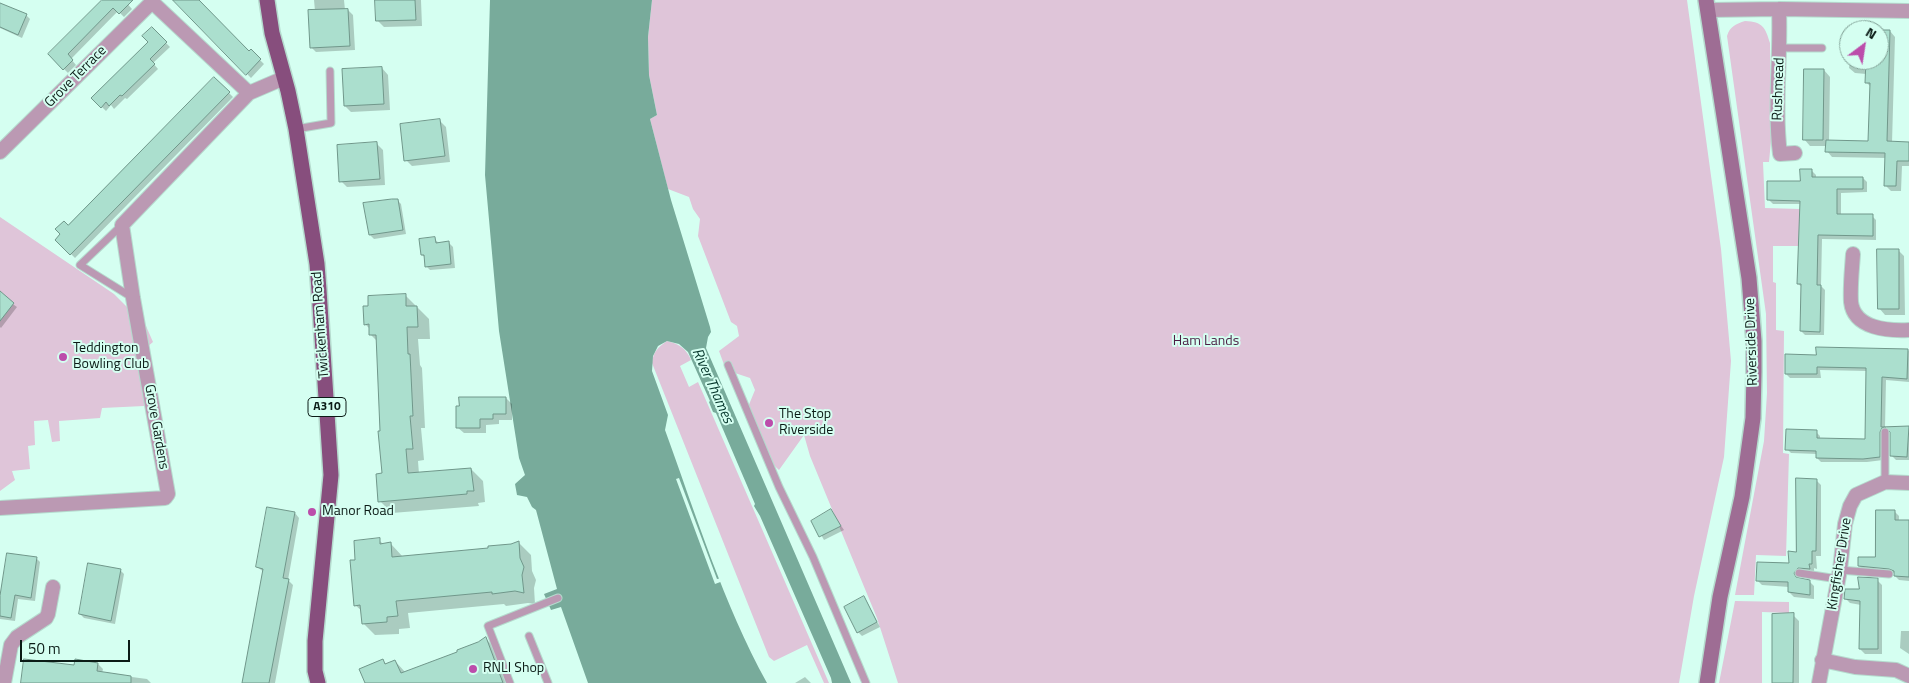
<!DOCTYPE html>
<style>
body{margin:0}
#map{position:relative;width:1909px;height:683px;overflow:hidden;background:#d5fff1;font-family:"Titillium Web",sans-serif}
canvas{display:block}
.north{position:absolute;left:1839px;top:20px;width:50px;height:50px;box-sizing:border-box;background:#d5fff1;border:1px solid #84a499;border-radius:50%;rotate:31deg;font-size:14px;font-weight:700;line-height:20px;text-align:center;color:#0b1b16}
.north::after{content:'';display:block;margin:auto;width:18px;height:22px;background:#bc4dab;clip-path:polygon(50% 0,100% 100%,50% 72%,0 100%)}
.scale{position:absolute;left:20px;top:640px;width:110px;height:22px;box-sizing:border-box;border:2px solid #0b1b16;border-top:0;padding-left:6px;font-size:15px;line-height:18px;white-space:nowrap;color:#0b1b16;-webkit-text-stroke:4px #d5fff1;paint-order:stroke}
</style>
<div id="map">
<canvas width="1909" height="683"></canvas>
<div class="north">N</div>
<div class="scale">50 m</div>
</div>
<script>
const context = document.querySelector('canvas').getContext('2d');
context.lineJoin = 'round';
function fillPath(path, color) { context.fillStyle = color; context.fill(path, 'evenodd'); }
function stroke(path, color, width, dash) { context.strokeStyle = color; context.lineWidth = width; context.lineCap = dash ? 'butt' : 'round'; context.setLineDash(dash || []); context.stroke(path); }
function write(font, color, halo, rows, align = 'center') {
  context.font = font + ' "Titillium Web",sans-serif'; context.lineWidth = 4; context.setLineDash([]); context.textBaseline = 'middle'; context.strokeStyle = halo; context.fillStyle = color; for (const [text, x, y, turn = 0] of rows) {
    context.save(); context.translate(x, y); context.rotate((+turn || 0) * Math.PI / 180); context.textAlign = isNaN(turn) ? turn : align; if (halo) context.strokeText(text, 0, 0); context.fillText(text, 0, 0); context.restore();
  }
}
fillPath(new Path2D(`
 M652 0H1687L1721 249 1731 361 1724 457 1694 596 1679 683H898L877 618 810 456 804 435 779 470 760 452 759 430 748 407 755 390 750 378 726 370 719 351 739 336 737 326 731 322 698 236 700 219 693 209 689 197 668 189 650 119 657 115 649 75 648 37Z
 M1745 21C1763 22 1765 27 1770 43L1771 141 1769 162H1763L1765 208 1800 209 1799 246H1773V282L1776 283V330L1784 331 1783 453 1789 454 1786 556 1756 555 1754 595H1735L1764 441 1767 393 1766 314 1727 36C1730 26 1736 24 1745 21Z
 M0 217 114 294 130 310 131 318 146 326 153 342 147 347 149 395 144 406 102 408 100 418 59 421 60 441 52 442 48 420 34 421 35 445 28 446 30 469 12 471 15 480 0 491Z
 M667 341C679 344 686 348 691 360L680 366 689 387 698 382 829 683H824L807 645 774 661 769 657 652 363C653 352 658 347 667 341Z
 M1735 601 1789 602V613L1762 612V683H1719Z`), '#dfc5d9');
fillPath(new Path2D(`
 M490 0H652L648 37 649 75 657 115 650 119 671 200 710 327 711 332 708 337 706 348 851 683H832L831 678 760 516 754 506 755 504 716 413 713 412 709 402 710 401 688 352 679 344 667 341 658 346 653 356 652 371 668 415 665 430C696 515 723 603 767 683H588L561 607 551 610 544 594 557 589 536 510 532 507 527 497 517 495 515 484 525 475 519 458 499 331 485 175Z`), '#78ab9b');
fillPath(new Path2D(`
 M679 478 717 579 722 578 723 581 715 584 676 479Z`), '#d5fff1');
fillPath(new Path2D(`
 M104 0H124L132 9 124 17 118 11 71 59 76 65 68 73 49 54Z
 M174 0H196L249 52 251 51 264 64 251 78Z
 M314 0H344L345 10H348L353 15 355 50 316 52 311 47 315 11Z
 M376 0H421L422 26 384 27 378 21Z
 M0 4 26 15 30 19 22 38 0 28Z
 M152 29 170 47 153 63 158 69 127 99 125 98 114 109 111 105 106 111 93 98 149 42Z
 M1879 31H1890L1895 37 1892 143H1909V166H1902L1901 191H1891L1886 186 1887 158 1832 157 1827 151V146H1810L1804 139 1824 70 1830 77 1829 141 1869 142 1871 87 1866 82V74L1855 73 1849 68 1850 60H1879Z
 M382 68 388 75 390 110 351 112 345 106Z
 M214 78 233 97 75 258 57 240Z
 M440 121 446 127 450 162 412 166 406 160Z
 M377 144 383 150 385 185 347 187 341 181Z
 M1812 171 1816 175V178H1863L1867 182V192L1841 193V215L1872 216 1876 220V240L1822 239 1821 286 1825 290 1824 335H1805L1801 331 1802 287 1798 284 1801 204H1773L1769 200 1801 182Z
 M397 200 401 204 406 234 374 239 370 235Z
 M434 239 439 243H449L453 247 455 268 430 270 426 266V258L422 255Z
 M1898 250 1904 256 1905 315H1885L1879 308Z
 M0 295 17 307 1 328 0 327Z
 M406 296 429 319 430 339H418L420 365 422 368 425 428H421L424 460 418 461 419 474 471 469 483 481 485 502 478 503 479 506 392 513 380 501 383 474 377 341 370 334V329L365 324Z
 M1908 350 1909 351V382L1886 380 1885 428H1909V460H1896L1892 456 1891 430 1886 431 1883 460 1867 462H1821L1817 458V454L1791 453 1787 449 1816 432 1820 436V439L1866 440 1867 371 1820 370 1821 378H1790L1786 374 1818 356Z
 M506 398 512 404V420H499V424L486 425V433H464L457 427Z
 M1816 480 1821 485V556H1816L1817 569 1814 568V573L1803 572 1797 579 1809 581 1814 586V599L1794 597 1789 592V587L1762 585 1757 580 1790 564 1797 553Z
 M831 511 844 530 824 540 813 521Z
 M1895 512 1899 516 1898 559H1909V581L1899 580 1895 576V573L1864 570 1859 566 1876 558Z
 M295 513 299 518 288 580 293 585 275 683H244L264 572 257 567Z
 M379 540 384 545 391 544 403 557 489 549 519 543 531 555 532 571 536 580 534 588 535 604 528 603 506 606 504 604 408 613 410 628 399 629V634L375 635 363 623 362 611 355 605 357 561Z
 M36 558 40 562 35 601 18 599 15 621 0 619V597Z
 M120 570 124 574 115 624 84 618 80 614Z
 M1877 580 1882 585V654H1865L1860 649 1861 605 1850 603 1845 598Z
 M863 598 867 602 880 627 862 636 858 632Z
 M1793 615 1799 621V683H1773Z
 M1901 631H1909V654L1900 648Z
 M486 639 497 650 509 683H366L383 661 387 665 395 661 406 673 459 653Z
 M98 664 103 669 102 673 147 679 151 683H22L75 667Z
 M805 677 811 683H795Z`), '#0003');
const building = new Path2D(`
 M102 0H133L119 14 113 8 68 54 73 60 63 70 48 54Z
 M173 0H199L249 51 251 49 261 59 246 75Z
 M375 0H415L416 20 376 21Z
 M0 3 27 14 18 35 0 27Z
 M348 9 350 46 310 48 308 10Z
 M152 27 167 42 150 59 155 64 122 96 120 95 109 106 106 102 101 108 91 98 148 42 142 36Z
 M1879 30H1890L1887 141 1909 142V161H1897L1896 186H1884L1885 153 1825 152 1826 140 1868 141 1870 83H1865L1866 60H1879Z
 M382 67 384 104 344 106 342 69Z
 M1804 69H1824L1823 140H1803Z
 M214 77 230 92 70 255 55 240 60 234 55 229 64 221 68 225Z
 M440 119 445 156 404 161 400 124Z
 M377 142 380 179 339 182 337 145Z
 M1800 169H1812V177H1863V189H1837V214H1873V236L1818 235 1817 285H1821L1820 332 1800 331 1801 284H1797L1800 201 1767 200V181H1800Z
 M392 199H398L403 230 369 235 363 203Z
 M435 237 436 243 449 241 451 264 425 267 424 255H421L419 239Z
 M1877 249H1899V309H1878Z
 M0 291 14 303 0 321Z
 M406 294V306H417L418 327H407L408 354H410L413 416H410L413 449H406L408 473 471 468 474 491H467V494L378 502 376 474 382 473 378 431H380L376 335H369V324L364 325 363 306H368V296Z
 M1816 347 1908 349 1907 379 1882 377 1881 427 1909 426 1907 457 1890 456V432L1885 427 1882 428 1880 432V457L1863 459 1816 458V451L1785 450 1786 429 1817 430V438L1865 439 1866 368 1817 367V374H1785V354L1816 355Z
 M459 397H506V414H493V419H480V428H456V406H459Z
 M1796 478 1817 479 1816 551H1812V564H1809L1810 569 1798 568 1794 573 1796 577 1810 580V595L1788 592V582L1756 581 1757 562 1789 563 1788 551 1796 552Z
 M267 507 295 512 283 578 289 579 269 683H242L263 569 256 567Z
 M831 509 841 526 819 537 811 521Z
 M1876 510H1895V520H1909V577L1894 576V571L1889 569 1858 566V557H1875Z
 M380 538V544L391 542 392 557 488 548V546L511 544 519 541 520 558 524 567 522 575 524 593 515 591 492 594V592L396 601 398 616 387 617V622L362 624 360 605 354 606 350 560H355L354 541Z
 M7 553 37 557 31 598 15 595 11 618 0 616V596Z
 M88 563 121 569 111 621 79 614Z
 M1858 577 1878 578V649H1859L1860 601 1844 599 1845 589H1859Z
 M864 596 877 622 857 633 844 607Z
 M1794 613 1793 683H1772V614Z
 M486 637 503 683H365L359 669 383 659 385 664 395 660 401 673 457 652V650L478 642Z
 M24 659 74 665 75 659 98 663 97 671 131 676V683H21Z`);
fillPath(building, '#abdfce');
stroke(building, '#70978a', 1);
const lane = new Path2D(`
 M1780 48H1822
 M296 129 331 123 330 71
 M122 225 80 265 133 298
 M728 365 779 487 813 557 866 683
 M1885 482V432
 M1840 570 1889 574
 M1799 573 1838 579
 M529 636 548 683
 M510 683 488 626 558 598`);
const street = new Path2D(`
 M1779 9C1781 57 1774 106 1780 154L1795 153
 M1708 10 1779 9 1909 11
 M0 152 152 2 249 93 284 78
 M1853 254C1852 270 1850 286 1851 302 1854 329 1889 331 1909 330
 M0 508 165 498 168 494 133 298 122 225 249 93
 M1822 660 1855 667 1896 670 1909 676
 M4 683 11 645 17 637 46 618 48 614 53 587
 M1819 683 1840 570 1845 524 1850 506 1856 495 1885 482 1909 483`);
const secondary = new Path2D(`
 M1706 0 1749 278 1754 341V372L1753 418 1742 497 1720 597 1707 683`);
const primary = new Path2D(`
 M267 0 272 33 288 91 296 129 317 264 319 290 331 475 315 641V671L318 683`);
stroke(lane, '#b5dbce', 9);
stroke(street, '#b5dbce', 16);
stroke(secondary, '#b5dbce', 18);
stroke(primary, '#b5dbce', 18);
stroke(lane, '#bb99b3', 7);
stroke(street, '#bb99b3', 14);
stroke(secondary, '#9e6d94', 15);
stroke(primary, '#874e7d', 15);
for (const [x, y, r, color] of [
 [63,357,5,"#bc4dab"],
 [769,423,5,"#bc4dab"],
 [312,512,5,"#bc4dab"],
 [473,669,5,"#bc4dab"]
]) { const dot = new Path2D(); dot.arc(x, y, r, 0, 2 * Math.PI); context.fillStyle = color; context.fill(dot); stroke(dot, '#d5fff1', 2); }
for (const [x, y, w] of [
 [327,407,38]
]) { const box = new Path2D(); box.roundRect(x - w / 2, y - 9.5, w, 19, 4); context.fillStyle = '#d5fff1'; context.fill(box); stroke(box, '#0b1b16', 1); }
write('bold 12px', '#0b1b16', null, [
 ["A310",327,407]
]);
write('14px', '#0b1b16', '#d5fff1', [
 ["Grove Terrace",76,77,-45],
 ["Rushmead",1779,89,-88],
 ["Twickenham Road",321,325,-94],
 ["Riverside Drive",1752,342,-92],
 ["Grove Gardens",156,427,80],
 ["Kingfisher Drive",1840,564,-81]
]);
write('14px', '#4c1e44', '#d5fff1', [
 ["Ham Lands",1206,342]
]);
write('14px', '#0b1b16', '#d5fff1', [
 ["Teddington",73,349],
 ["Bowling Club",73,365],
 ["The Stop",779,415],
 ["Riverside",779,431],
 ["Manor Road",322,512],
 ["RNLI Shop",483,669]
], 'left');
write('italic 15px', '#07372c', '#d5fff1', [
 ["River Thames",712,386,66]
]);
</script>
